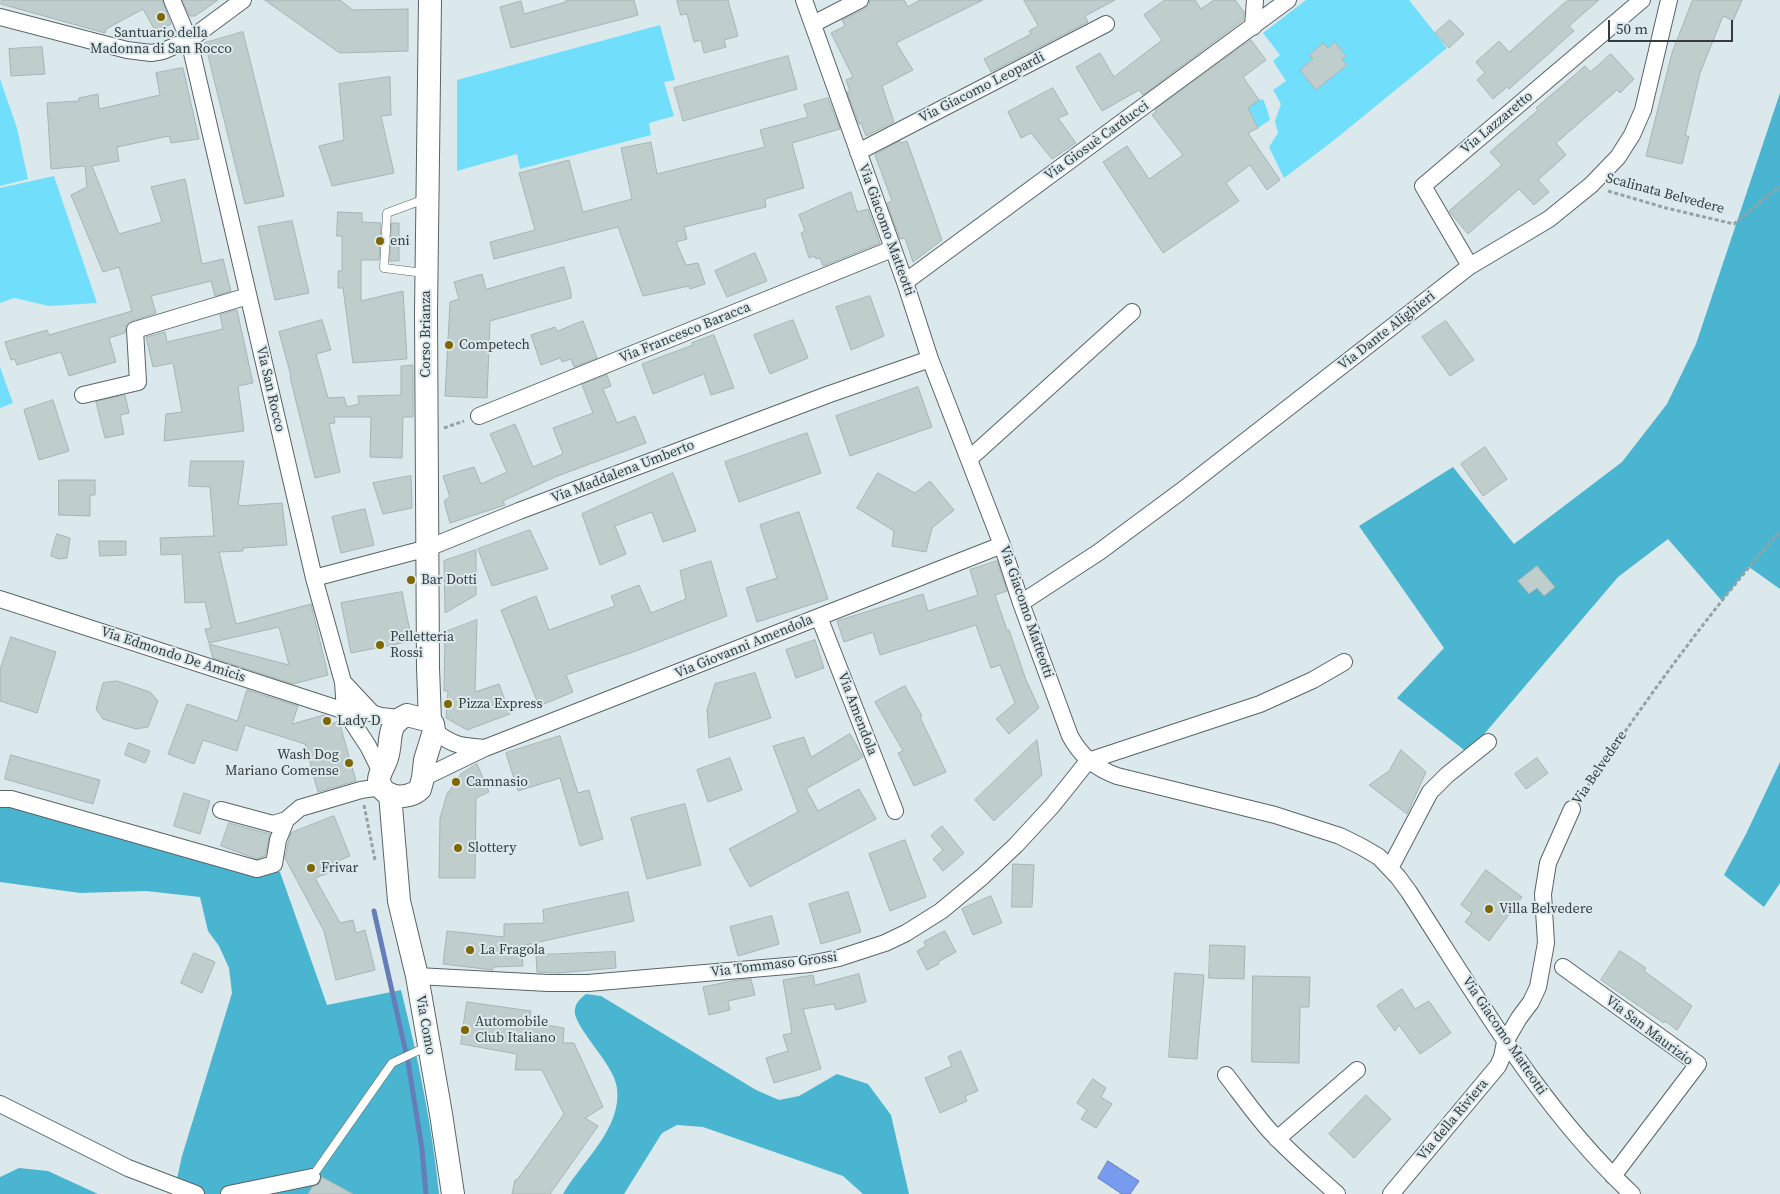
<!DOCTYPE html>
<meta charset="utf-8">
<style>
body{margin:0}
#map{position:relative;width:1780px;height:1194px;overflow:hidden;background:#dbe9ed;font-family:"Source Serif 4",serif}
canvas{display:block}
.scale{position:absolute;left:1608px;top:20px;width:125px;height:22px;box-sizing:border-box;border:2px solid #363c3d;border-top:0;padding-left:6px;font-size:15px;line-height:18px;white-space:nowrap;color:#363c3d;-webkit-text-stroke:4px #dbe9ed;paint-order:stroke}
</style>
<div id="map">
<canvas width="1780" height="1194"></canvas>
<div class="scale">50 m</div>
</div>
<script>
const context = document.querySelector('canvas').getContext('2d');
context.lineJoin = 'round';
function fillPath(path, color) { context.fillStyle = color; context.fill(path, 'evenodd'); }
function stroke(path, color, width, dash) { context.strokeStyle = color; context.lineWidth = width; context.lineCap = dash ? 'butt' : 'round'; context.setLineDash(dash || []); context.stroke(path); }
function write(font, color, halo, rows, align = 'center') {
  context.font = font + ' "Source Serif 4",serif'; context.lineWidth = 4; context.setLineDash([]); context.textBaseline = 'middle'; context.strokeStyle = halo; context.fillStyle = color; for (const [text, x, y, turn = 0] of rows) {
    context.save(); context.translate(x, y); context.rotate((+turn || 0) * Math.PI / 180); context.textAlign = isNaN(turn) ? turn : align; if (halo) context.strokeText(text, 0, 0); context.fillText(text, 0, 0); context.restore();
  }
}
fillPath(new Path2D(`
 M1306 0H1409L1447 48 1333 141 1284 178 1269 147 1278 133 1275 121 1281 104 1273 90 1286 81 1273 61 1280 55 1263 33ZM1335 42 1346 56 1342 59 1347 65 1316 90 1300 70 1313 59 1309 55 1323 43 1328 48Z
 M660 25 675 80 664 82 674 116 649 123 651 135 520 169 517 154 457 171V80Z
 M0 79 17 128 28 179 0 186Z
 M1263 99 1267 109 1270 120 1258 128 1250 113 1240 119 1248 133H1243L1233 118 1259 100Z
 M54 176 97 303 49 306 14 298 0 303V188Z
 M0 367 13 403 0 408Z`), '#71dffb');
fillPath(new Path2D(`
 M1780 93V589L1749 567 1722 601 1668 539 1618 577 1468 753 1397 698 1444 648 1359 526 1453 467 1514 544 1622 462 1667 404 1696 344Z
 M1780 762V883L1764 907 1724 875 1746 834Z
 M0 800 88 819 280 872 327 1005 401 990C418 1058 432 1125 439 1194H170L176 1183 182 1156 232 993 229 968 219 946 208 931 200 897 146 891 80 893 0 882Z
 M586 994 601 996 756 1090 779 1100 799 1096 837 1074 868 1084 891 1115 909 1194H863L843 1176 703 1127 677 1125 662 1133 624 1194H563C582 1161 622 1129 617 1088 614 1063 571 1025 575 1009 576 1002 581 998 586 994Z
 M19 1168 48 1171 98 1194H0V1177Z`), '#4ab5d0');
const water = new Path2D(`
 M1108 1161 1139 1181 1130 1194H1122L1098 1178Z`);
fillPath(water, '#799bef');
stroke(water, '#657eba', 1);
stroke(new Path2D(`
 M374 911 408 1062 422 1149 426 1194`), '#657eba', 5);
const building = new Path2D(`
 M2 0H162L171 24 156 32 143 9 106 29 105 33 1 4Z
 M183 0H218L195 16H190Z
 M265 0H340L353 10 408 9V51L340 53Z
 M566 0H634L638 15 511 48 500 7 521 1 524 14 566 2Z
 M677 0H728L738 36 724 40 726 47 704 53 701 40 694 42 687 14 681 15Z
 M870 0H904L908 7 920 0H983L896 43 913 70 882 86 894 122 866 136 861 123 859 124 847 92 850 91 846 80 853 77 831 33 845 26 842 20 865 9 869 5Z
 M1024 0H1115L1085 16 1088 22 991 72 984 59 1031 34 1029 31 1038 26Z
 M1165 0H1195L1201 9 1214 0H1235L1244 12 1243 20 1143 95 1139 90 1102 111 1076 67 1100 53 1114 77 1162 40 1144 15Z
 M1568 0H1599L1569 26 1574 31 1509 89 1507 87 1493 99 1477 80 1485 73 1476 62 1499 41 1509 52Z
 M1693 0H1742L1733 21 1723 16 1700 73 1685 136H1689L1682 164 1646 156 1672 53Z
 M1450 20 1464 34 1449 48 1435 33Z
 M243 32 284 196 245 204 205 43Z
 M1251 40 1266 60 1243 77 1259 100 1248 108 1258 128 1248 133 1280 180 1267 190 1250 165 1226 183 1239 201 1163 253 1103 162 1127 146 1149 179 1183 155 1152 115 1156 112 1155 110Z
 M1335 42 1346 56 1342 59 1347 65 1316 90 1300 70 1313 59 1309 55 1323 43 1328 48Z
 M42 47 45 74 11 76 9 49Z
 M1611 54 1634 79 1620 93 1617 90 1556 143 1566 155 1538 180 1549 192 1534 205 1519 189 1468 234 1449 211 1502 165 1490 152 1538 110 1536 108 1585 66 1590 72Z
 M788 56 797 89 683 121 674 88Z
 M183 68 199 139 171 143 169 136 117 147 119 161 92 166 119 234 162 222 151 187 185 179 202 264 223 259 231 291 215 296 211 281 151 296 156 313 132 321 126 326 125 333 109 338 116 362 69 376 61 352 17 365 15 359 11 360 5 342 47 330 49 335 132 311 119 267 103 272 71 195 87 187 85 166 51 169 47 103 79 101V98L98 94 99 109 160 95 156 73Z
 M390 77 391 115 381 116 394 173 332 186 319 146 344 140 339 84Z
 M1053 88 1068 114 1058 118 1076 143 1052 159 1031 133 1021 138 1008 112Z
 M828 98 840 129 792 143 804 188 765 199 766 207 684 227 687 239 676 242 686 265 698 263 705 284 690 289 689 286 643 296 618 227 494 259 490 242 535 230 519 173 569 160 583 212 632 199 621 148 651 142 657 174 765 147 760 130 808 117 804 105Z
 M900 141 901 143 907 141 942 240 913 262 905 238 900 239 887 203 892 201 875 155Z
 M851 192 857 212 868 209 880 243 823 266 820 258 816 259 815 256 809 258 801 233 805 231 799 215Z
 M338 212 362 213V222L381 223 379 260H361V301L403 291 407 359 353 363 343 288H338V271H342V236H337Z
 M292 221 309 293 275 300 258 227Z
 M392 223H399V261H390Z
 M755 253 767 281 727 297 715 271Z
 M564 267 571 292V298L490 321 487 398 445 396 450 302 459 299 454 282 482 274 486 289Z
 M870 296 884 336 851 350 836 307Z
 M237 310 253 383 238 386 244 431 164 441 166 414 182 412 173 363 153 367 146 337 165 332 167 342 223 329 220 315Z
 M322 320 331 350 316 354 328 398 344 397 347 407 359 404 358 396 401 395V366L413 365V417H403L402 458 370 457 371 417H334L335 423 329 424 340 472 315 478 290 377 291 376 279 332Z
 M793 320 808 358 770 374 754 335Z
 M583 321 597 358 574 367 571 359 562 362 560 358 541 365 531 335 555 327 557 331Z
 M1446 321 1474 360 1450 376 1422 337Z
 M714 335 734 388 711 395 704 374 653 394 642 364 693 345 692 343Z
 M607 375 611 386 603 389 617 423 635 416 646 443 555 477 503 501 505 505 450 523 444 501 450 497 443 476 474 467 481 484 507 472 490 434 515 424 533 467 563 454 553 428 593 413 582 385Z
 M918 387 932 427 850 456 836 416Z
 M125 395 129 413 120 415 124 434 105 438 96 402Z
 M53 400 69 451 39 460 24 410Z
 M807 433 821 473 739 502 725 462Z
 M1485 447 1507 479 1483 496 1461 464Z
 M191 461H244L238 506 282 503 287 545 243 548V551L219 552 236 624 311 604 328 675 293 684 213 658 209 644 289 665 279 627 209 643 205 629 211 628 205 602 185 603 182 554 161 555 160 538 214 536 210 487 189 486Z
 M673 473 696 531 663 542 652 512 615 526 626 554 600 565 582 514Z
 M878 473 915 493 930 481 954 510 932 528 926 552 892 546 894 531 857 508Z
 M411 476 412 508 383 514 373 483Z
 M59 480H95V495H90V516L59 515Z
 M365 509 374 545 341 553 332 517Z
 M799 512 828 599 757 622 746 588 777 578 760 525Z
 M530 530 548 569 492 586 478 549Z
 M57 534 70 538 67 558 59 559 51 556Z
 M99 541H126V555L100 556Z
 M476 550V595L445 613 444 561Z
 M711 561 727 616 633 652 566 675 573 692 539 706 501 610 536 596 549 630 615 606 611 596 639 585 651 613 686 599 680 571Z
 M997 561 1007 591 995 595 1007 630H1009L1026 680 1039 708 1009 734 996 719 1015 703 1000 665 991 668 976 625 880 655 873 632 844 642 837 621 923 594 928 611 978 595 970 570Z
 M1537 566 1555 587 1544 596 1537 588 1529 594 1518 581Z
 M402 592 412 641 351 653 341 603Z
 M477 620 475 692 499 684 510 714 467 730 446 718 448 691H444L445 632Z
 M11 637 56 652 37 713 0 701V670Z
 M815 640 824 668 796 678 786 650Z
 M755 673 771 718 709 738 707 710 715 684Z
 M117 681 150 692 158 701 148 727 136 729 103 719 96 709 103 683Z
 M905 686 922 716 920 717 946 772 914 786 898 753 903 751 875 702Z
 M247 690 298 706 292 724 324 715 328 716 331 724 339 721 356 781 318 792 305 744 245 725 237 751 203 740 194 764 168 754 187 704 237 721Z
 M850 734 863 757 806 789 818 811 859 789 876 819 750 887 729 849 798 812 773 746 804 737 811 757Z
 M560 736 578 793 589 790 603 839 580 846 560 778 518 791 506 753Z
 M1037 740 1042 775 994 821 975 800Z
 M129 743 150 751 145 763 125 755Z
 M1401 750 1426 772 1407 814 1369 785 1389 771Z
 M11 755 100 780 93 804 5 779Z
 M730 758 742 790 708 802 697 770Z
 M1537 758 1548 773 1526 789 1515 774Z
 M477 764 489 792 476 798 475 878H439L440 818 447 794 461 774Z
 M184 793 210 801 200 834 174 826Z
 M685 804 701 865 647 879 631 818Z
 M334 816 350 856 331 864 334 871 315 878 340 923 353 920 356 933 365 930 375 970 336 980 324 931 285 858 288 843 291 833Z
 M229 823 270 834 265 856 257 859 221 846Z
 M942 826 964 853 943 871 933 859 943 850 931 836Z
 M905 840 926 897 890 911 869 854Z
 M1013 864 1034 865 1032 907H1012Z
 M1486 870 1522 897 1489 941 1465 922 1472 913 1461 905Z
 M628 892 634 921 521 946 523 966 493 967V970L443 964 447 931 504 937V924L544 923 543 910Z
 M848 892 861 932 821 944 809 904Z
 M991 896 1002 923 973 935 962 909Z
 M772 916 779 944 738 956 730 927Z
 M945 931 956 952 938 962 939 964 927 970 917 951 926 946 924 942Z
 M1210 945 1245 946 1244 979 1209 978Z
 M1620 951 1646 968 1644 971 1692 1006 1677 1030 1665 1021 1664 1023 1601 980Z
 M615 952 616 968 558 973 537 972 536 955Z
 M194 953 215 962 202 993 181 983Z
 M1175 973 1204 975 1197 1059 1169 1057Z
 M859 974 866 1002 836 1010 834 1004 803 1009 821 1069 774 1083 766 1058 788 1051 783 1035 792 1033 783 980 813 975 815 985Z
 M1253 976 1310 977 1309 1007H1300L1299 1063 1252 1062Z
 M751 979 755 995 728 1001 730 1010 709 1015 703 987 732 981Z
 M1402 989 1415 1009 1429 1001 1451 1033 1420 1054 1399 1025 1395 1031 1377 1006Z
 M467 1002 531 1011 529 1022 564 1028 563 1043H574L603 1107 585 1118 598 1126 550 1194H512L515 1180H517L564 1114 542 1070H515L517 1054 461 1044Z
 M961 1051 978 1091 965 1096 967 1101 940 1113 925 1078 952 1066 948 1057Z
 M1093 1079 1106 1088 1101 1097 1112 1104 1096 1128 1081 1119 1087 1110 1077 1103Z
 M1366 1095 1391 1119 1354 1158 1329 1134Z
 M322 1177 353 1194H308L312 1187 319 1184Z`);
fillPath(building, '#bfcdcc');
stroke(building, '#a6b4b4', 1);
const service = new Path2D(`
 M424 273 384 268 387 213 425 199
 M312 1177 392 1063 426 1047`);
const minor = new Path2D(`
 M172 0 189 40 314 578 343 682 345 711 368 746 381 772
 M804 0 905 282 930 359 1002 545 1021 603 1070 736C1081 756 1095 768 1117 776L1275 815 1340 836 1362 847 1379 857 1398 877 1409 892C1477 997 1540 1108 1632 1194
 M0 17 127 50 151 53 163 51 189 40 243 0
 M813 24 860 0
 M1253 27 1255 0
 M858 152 1106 24
 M1470 266 1423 186 1642 0
 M905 282 1288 0
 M83 395 138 382 135 330 248 296
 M479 416 892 249
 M969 459 1132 312
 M314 578 428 548 519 511 827 395 930 359
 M0 599 345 711 372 713 381 716 399 718
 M1021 603 1099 552 1180 492 1470 266 1549 219 1591 185 1618 157 1632 135 1643 110 1669 0
 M819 617 895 811
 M343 682 372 713
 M434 731C454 746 461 746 485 748
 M423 778 485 748 1002 545
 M0 799H11L257 869 274 864 278 840 286 820
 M221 810 273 824 286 820 300 808 361 790 381 787
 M1390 868 1430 792 1447 775 1488 742
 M1563 967 1698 1064 1613 1176
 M417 976 548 983H588L810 964 839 958 885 943 906 933 941 911 982 877 1016 845 1052 806 1088 761 1260 704 1313 680 1344 662
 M1226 1075C1240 1093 1254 1113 1269 1130 1290 1153 1314 1173 1337 1194
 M0 1104 128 1168 196 1194
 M1277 1139 1357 1070
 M229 1194 312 1177
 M1391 1194 1498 1066 1502 1057 1505 1042 1519 1018 1531 1002 1538 987 1546 943 1543 894 1548 863 1572 809`);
const secondary = new Path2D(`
 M407 715 430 721 433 724 434 731 425 760 423 778 420 789C409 800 381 800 379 780 379 773 385 765 387 758 393 739 385 725 407 715Z
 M430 721 428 668 426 313 430 0
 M390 794 399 901 417 976 441 1114 453 1194`);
stroke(service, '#586467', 9);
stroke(minor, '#586467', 18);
stroke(secondary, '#586467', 24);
stroke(new Path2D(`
 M1608 191 1666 208 1734 224 1780 186
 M444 428 464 421
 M1581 796C1642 705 1708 613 1780 531
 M364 805 375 860`), '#96a1a4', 3, [4, 2.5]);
stroke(service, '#fff', 8);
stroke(minor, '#fff', 16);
stroke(secondary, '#fff', 22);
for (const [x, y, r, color] of [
 [161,17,5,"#7e6700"],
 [380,241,5,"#7e6700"],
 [449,345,5,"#7e6700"],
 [411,580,5,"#7e6700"],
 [380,645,5,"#7e6700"],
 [448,704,5,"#7e6700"],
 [327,721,5,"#7e6700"],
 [349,763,5,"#7e6700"],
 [456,782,5,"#7e6700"],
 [458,848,5,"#7e6700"],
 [311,868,5,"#7e6700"],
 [1489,909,5,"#7e6700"],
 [470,950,5,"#7e6700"],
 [465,1030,5,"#7e6700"]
]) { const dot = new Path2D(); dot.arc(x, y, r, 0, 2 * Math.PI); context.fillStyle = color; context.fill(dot); stroke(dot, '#dbe9ed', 2); }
write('14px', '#363c3d', '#dbe9ed', [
 ["Santuario della",161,33,"center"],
 ["Madonna di San Rocco",161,49,"center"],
 ["eni",390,241],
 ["Competech",459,345],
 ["Bar Dotti",421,580],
 ["Pelletteria",390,637],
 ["Rossi",390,653],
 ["Pizza Express",458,704],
 ["Lady D",337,721],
 ["Wash Dog",339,755,"right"],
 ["Mariano Comense",339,771,"right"],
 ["Camnasio",466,782],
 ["Slottery",468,848],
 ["Frivar",321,868],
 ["Villa Belvedere",1499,909],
 ["La Fragola",480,950],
 ["Automobile",475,1022],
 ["Club Italiano",475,1038]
], 'left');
write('14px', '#363c3d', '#dbe9ed', [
 ["Via Giacomo Leopardi",982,88,-27],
 ["Via Lazzaretto",1497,123,-40],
 ["Via Giosuè Carducci",1097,141,-36],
 ["Scalinata Belvedere",1665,194,15],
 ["Via Giacomo Matteotti",886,230,70],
 ["Via Dante Alighieri",1387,331,-38],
 ["Via Francesco Baracca",685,333,-22],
 ["Corso Brianza",426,334,-90],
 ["Via San Rocco",270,389,77],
 ["Via Maddalena Umberto",623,472,-21],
 ["Via Giacomo Matteotti",1026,612,71],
 ["Via Giovanni Amendola",744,647,-22],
 ["Via Edmondo De Amicis",173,655,18],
 ["Via Amendola",857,714,69],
 ["Via Belvedere",1600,768,-56],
 ["Via Tommaso Grossi",774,965,-7],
 ["Via Como",425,1025,80],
 ["Via San Maurizio",1649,1031,37],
 ["Via Giacomo Matteotti",1504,1036,56],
 ["Via della Riviera",1453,1120,-50]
]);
</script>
